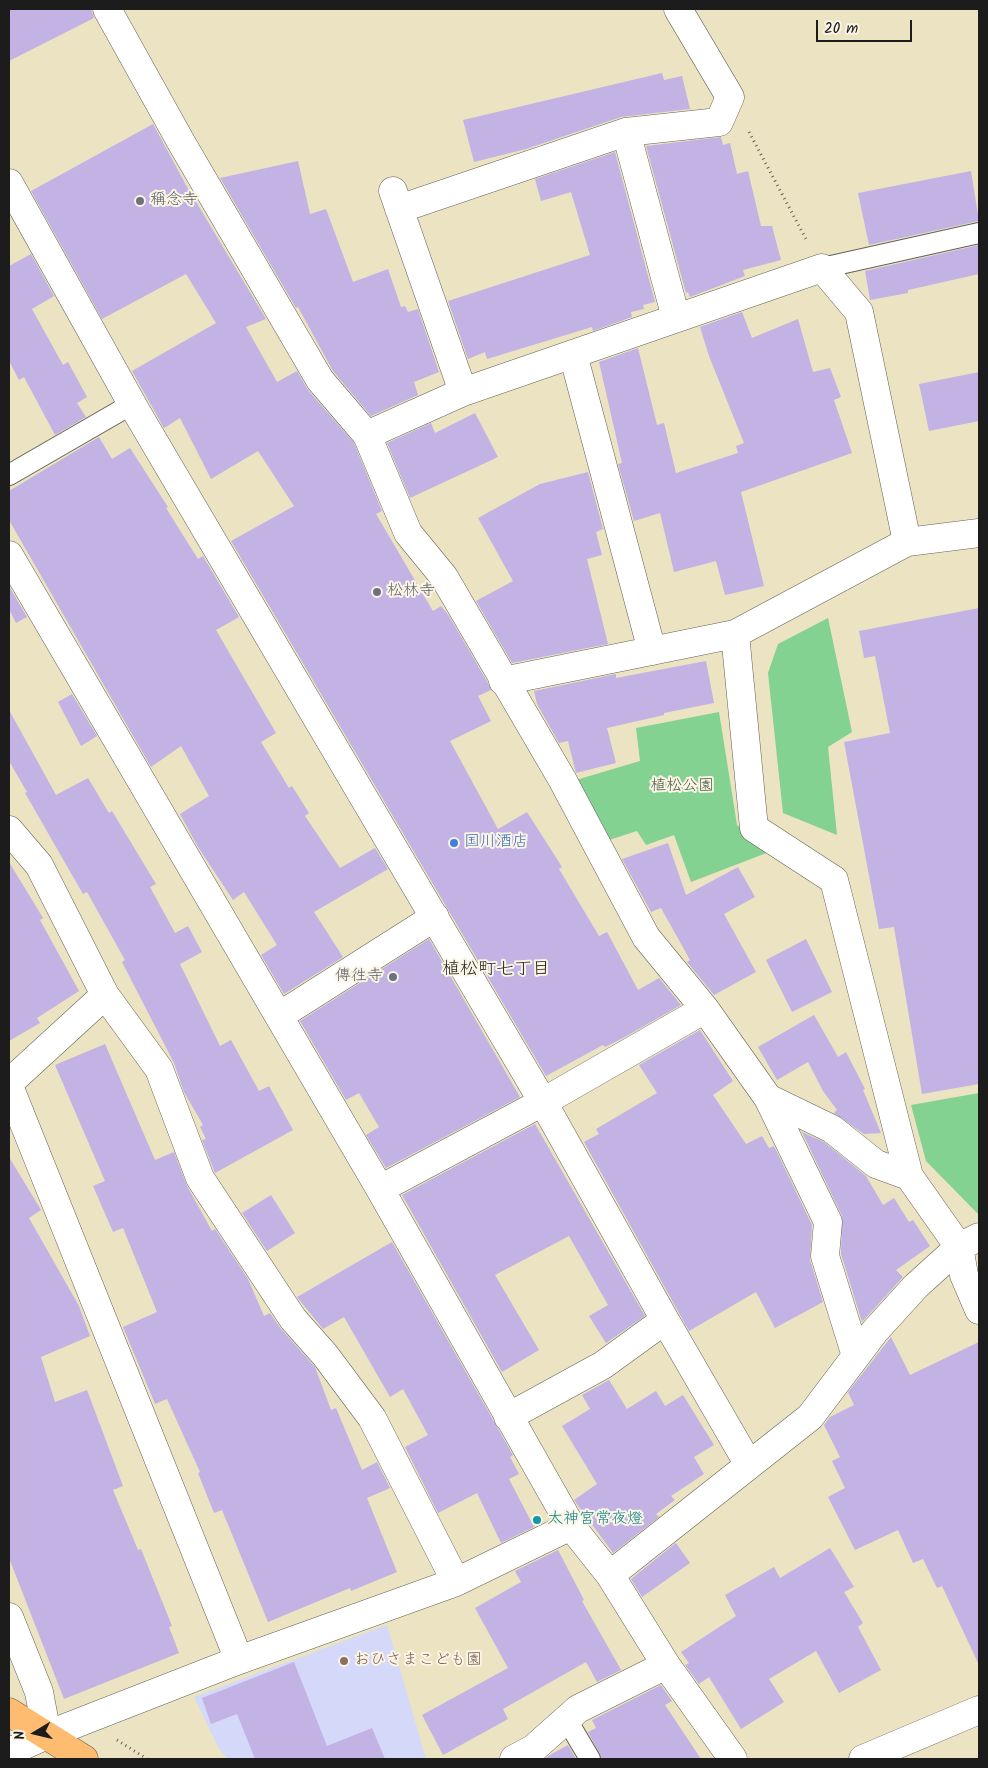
<!DOCTYPE html>
<meta charset="utf-8">
<style>
body{margin:0}
#map{position:relative;width:988px;height:1768px;overflow:hidden;background:#ebe3c1;font-family:Kalam,sans-serif}
canvas{display:block}
.frame{position:absolute;inset:0;border:10px solid #1c1c1c;pointer-events:none}
.north{position:absolute;left:10px;top:1708px;width:50px;height:50px;-webkit-text-stroke:4px #fcf5e5;paint-order:stroke;rotate:261deg;font-size:14px;font-weight:700;line-height:20px;text-align:center;color:#1c1c1c}
.north::after{content:'';display:block;margin:auto;width:18px;height:22px;background:#1c1c1c;clip-path:polygon(50% 0,100% 100%,50% 72%,0 100%)}
.scale{position:absolute;left:816px;top:20px;width:96px;height:22px;box-sizing:border-box;border:2px solid #1c1c1c;border-top:0;padding-left:6px;font-size:15px;line-height:18px;white-space:nowrap;color:#1c1c1c;-webkit-text-stroke:4px #fcf5e5;paint-order:stroke}
</style>
<div id="map">
<canvas width="988" height="1768"></canvas>
<div class="frame"></div>
<div class="north">N</div>
<div class="scale">20 m</div>
</div>
<script>
const context = document.querySelector('canvas').getContext('2d');
context.lineJoin = 'round';
function fillPath(path, color) { context.fillStyle = color; context.fill(path, 'evenodd'); }
function stroke(path, color, width, dash) { context.strokeStyle = color; context.lineWidth = width; context.lineCap = dash ? 'butt' : 'round'; context.setLineDash(dash || []); context.stroke(path); }
function write(font, color, halo, rows, align = 'center') {
  context.font = font + ' Kalam,"Klee One",sans-serif'; context.lineWidth = 4; context.setLineDash([]); context.textBaseline = 'middle'; context.strokeStyle = halo; context.fillStyle = color; for (const [text, x, y, turn = 0] of rows) {
    context.save(); context.translate(x, y); context.rotate((+turn || 0) * Math.PI / 180); context.textAlign = isNaN(turn) ? turn : align; if (halo) context.strokeText(text, 0, 0); context.fillText(text, 0, 0); context.restore();
  }
}
fillPath(new Path2D(`
 M387 1625 426 1759H228L219 1749 194 1697Z`), '#d4d8f9');
fillPath(new Path2D(`
 M828 618 852 732 828 747 837 835 783 813 768 673 778 644Z
 M719 712 737 825 769 852 691 882 674 835 646 845 637 831 606 841 576 780 640 761 636 728Z
 M979 1093V1215L926 1161 911 1105Z`), '#83d291');
fillPath(new Path2D(`
 M9 9H91L94 18 9 61Z
 M662 73 664 80 682 76 690 109 621 117 526 149 474 162 463 120Z
 M153 124 186 185 266 319 246 327 277 382 297 371 308 390 354 443 382 511 376 514 433 611 441 606 449 616 488 683 491 690 478 696 491 721 450 741 498 829 527 812 562 867 559 869 599 936 607 932 638 990 659 978 681 1005 623 1038 605 1047 603 1045 546 1076 231 541 294 506 258 451 211 479 180 418 164 428 132 371 216 323 186 274 102 319 31 191Z
 M721 137 723 145 730 143 737 174 748 171 761 226H772L781 260 743 270 745 276 690 297 688 292 686 293 646 146Z
 M615 152 655 302 643 305 644 309 631 312 632 317 593 331 592 327 487 359 485 352 468 359 448 301 590 255 571 192 541 201 535 179Z
 M298 161 310 214 326 209 353 282 388 269 401 307 405 306 408 312 418 309 439 372 414 382 418 395 371 416 333 371 298 307 296 308 220 178Z
 M971 171 979 221 869 245 858 193Z
 M979 245V274L908 290V293L870 300 865 271Z
 M31 254 54 296 32 309 63 365 68 362 87 397 77 403 86 417 55 435 24 377 19 380 9 361V266Z
 M742 312 752 338 798 319 813 372 830 368 841 397 834 400 852 453 741 492 764 586 725 595 716 561 674 572 660 513 634 521 618 464 622 463 599 362 638 348 657 425 664 423 676 473 738 453 736 446 744 443 709 356 700 327Z
 M979 372V421L929 431 919 384Z
 M475 413 498 457 410 498 387 443 431 423 435 433Z
 M99 437 112 459 130 448 168 507 166 508 198 559 203 556 239 617 216 630 276 733 261 742 289 788 292 786 309 813 305 816 340 868 375 848 388 869 314 912 343 957 284 994 261 955 277 945 244 892 233 900 198 847 180 814 209 796 181 746 151 767 9 520V491Z
 M588 472 603 529 596 532 602 555 587 559 608 644 512 663 476 601 513 581 478 518 540 484Z
 M9 586 27 617 16 623 9 609Z
 M979 608V1084L922 1094 894 927 879 929 844 742 890 733 875 656 864 658 859 631Z
 M706 661 714 703 664 713V715L607 728 616 763 576 773 568 741 559 743 537 704 534 691 616 674V678Z
 M72 694 97 736 81 746 58 702Z
 M9 710 56 795 88 778 109 813 112 811 156 884 150 887 175 933 188 926 202 952 180 964 220 1046 231 1040 259 1091 269 1086 293 1130 215 1173 202 1140 206 1139 200 1127 203 1125 184 1092 174 1063 122 962 125 960 87 892 83 894 25 793 27 792 9 761Z
 M668 843 686 895 738 867 755 897 724 914 756 972 714 995 687 962 690 960 661 908 651 912 622 859Z
 M9 862 43 918 40 920 79 991 37 1018 40 1023 9 1041Z
 M429 939 520 1097 386 1168 366 1135 379 1127 359 1093 346 1100 300 1021Z
 M806 939 832 992 792 1012 766 960Z
 M814 1015 838 1057 846 1052 865 1089 863 1090 881 1133 864 1134 834 1113 837 1110 823 1091 808 1062 777 1080 758 1047Z
 M700 1030 733 1081 713 1095 746 1144 762 1136 769 1148 774 1146 812 1225 810 1260 823 1302 775 1328 756 1292 689 1331 584 1142 599 1134 596 1129 657 1093 639 1065Z
 M105 1044 155 1160 174 1152 187 1186 212 1231 215 1229 248 1279 264 1316 270 1313 281 1329 315 1367 331 1410 336 1408 362 1470 377 1462 390 1488 367 1498 397 1572 351 1591 350 1588 268 1622 222 1510 214 1513 198 1473 200 1472 167 1399 155 1404 123 1327 157 1312 123 1228 113 1232 93 1186 105 1181 55 1065Z
 M535 1124 645 1316 606 1343 589 1316 608 1305 569 1236 495 1275 539 1350 502 1372 402 1195Z
 M802 1132 824 1142 866 1176 883 1205 894 1198 909 1222 913 1220 930 1246 896 1270 903 1277 862 1322 841 1254 842 1216Z
 M9 1157 41 1210 29 1218 79 1306 90 1336 41 1357 55 1402 87 1390 123 1486 113 1490 138 1550 141 1549 166 1611 172 1626 169 1627 179 1653 64 1699 9 1558Z
 M271 1195 295 1233 267 1251 242 1213Z
 M392 1242 513 1455 510 1457 519 1474 509 1479 534 1527 501 1543 477 1493 438 1513 405 1447 428 1435 403 1389 390 1397 344 1317 323 1329 297 1297Z
 M891 1337 910 1375 979 1342V1665L942 1586 937 1588 923 1559 913 1563 898 1530 855 1550 828 1497 845 1488 832 1461 840 1457 824 1425 830 1417 854 1405 848 1392Z
 M609 1380 627 1409 656 1391 665 1406 683 1395 714 1445 694 1457 704 1474 671 1496 675 1500 656 1514 659 1517 613 1553 574 1500 597 1484 562 1426 590 1409 582 1395Z
 M676 1543 690 1563 642 1597 631 1579Z
 M830 1548 854 1587 844 1592 863 1623 858 1627 881 1670 839 1693 816 1651 769 1679 784 1702 741 1729 709 1677 699 1684 685 1665 689 1663 681 1652 736 1616 725 1595 774 1567 780 1578Z
 M558 1550 584 1600 582 1601 621 1670 597 1682 586 1662 503 1709 508 1719 443 1755 422 1715 508 1668 475 1608 521 1582 515 1571Z
 M294 1662 327 1746 372 1728 385 1759H255L237 1714 211 1724 202 1698Z
 M661 1685 672 1701 665 1705 701 1759H602L588 1732 596 1728 592 1720Z
 M568 1745 576 1759H545L548 1756Z`), '#c2b3e4');
const service = new Path2D(`
 M822 268 979 233
 M9 475 132 404
 M567 1720 590 1759`);
const minor = new Path2D(`
 M107 9 181 142 320 380 367 435 408 533 444 577 562 779 646 937 705 1009 768 1098 828 1222 825 1256 856 1356
 M626 132 676 318
 M9 183 136 411 543 1102 665 1320 603 1365 508 1417
 M393 191 463 392
 M399 209 626 132 719 122 730 97 678 9
 M573 354 652 651
 M367 435 463 392 822 268 859 312 907 542
 M9 555 380 1189 571 1526 610 1575 666 1665 733 1759
 M735 634 754 828 834 880 909 1176 959 1247 979 1237
 M503 681 735 634 907 542 979 533
 M9 830 39 865 105 995 159 1069 200 1178 293 1319 325 1355 372 1418 456 1582
 M279 1016 435 917
 M9 1083 105 995
 M9 1086 239 1660
 M768 1098 832 1129 876 1164 909 1176
 M380 1189 543 1102 705 1009
 M959 1247 964 1275 979 1310
 M665 1320 749 1465
 M610 1575 810 1417 875 1331 916 1286 959 1247
 M9 1617 39 1692 47 1735
 M9 1752 47 1735 239 1660 456 1582 571 1526
 M514 1759 533 1749 578 1709 666 1665
 M863 1759 979 1710`);
const primary = new Path2D(`
 M9 1712 84 1759`);
stroke(service, '#646256', 22);
stroke(minor, '#646256', 29);
stroke(primary, '#646256', 29);
stroke(new Path2D(`
 M749 132 807 241
 M117 1740 147 1759`), '#646256', 3, [1, 4]);
stroke(service, '#fff', 20);
stroke(minor, '#fff', 28);
stroke(primary, '#fdbc70', 28);
for (const [x, y, r, color] of [
 [140,201,5,"#6b7280"],
 [377,592,5,"#6b7280"],
 [454,843,5,"#3f7fe0"],
 [393,977,5,"#6b7280"],
 [537,1520,5,"#0f9aa8"],
 [344,1661,5,"#8d6e63"]
]) { const dot = new Path2D(); dot.arc(x, y, r, 0, 2 * Math.PI); context.fillStyle = color; context.fill(dot); stroke(dot, '#fcf5e5', 2); }
write('16px', '#5b616d', '#fcf5e5', [
 ["稱念寺",150,201],
 ["松林寺",387,592],
 ["傳徃寺",383,977,"right"]
], 'left');
write('16px', '#405c45', '#fcf5e5', [
 ["植松公園",682,787]
]);
write('16px', '#366cbe', '#fcf5e5', [
 ["国川酒店",464,843]
], 'left');
write('16px', '#0d838f', '#fcf5e5', [
 ["太神宮常夜燈",547,1520]
], 'left');
write('16px', '#785e54', '#fcf5e5', [
 ["おひさまこども園",354,1661]
], 'left');
write('18px', '#1c1c1c', '#fcf5e5', [
 ["植松町七丁目",496,971]
]);
</script>
